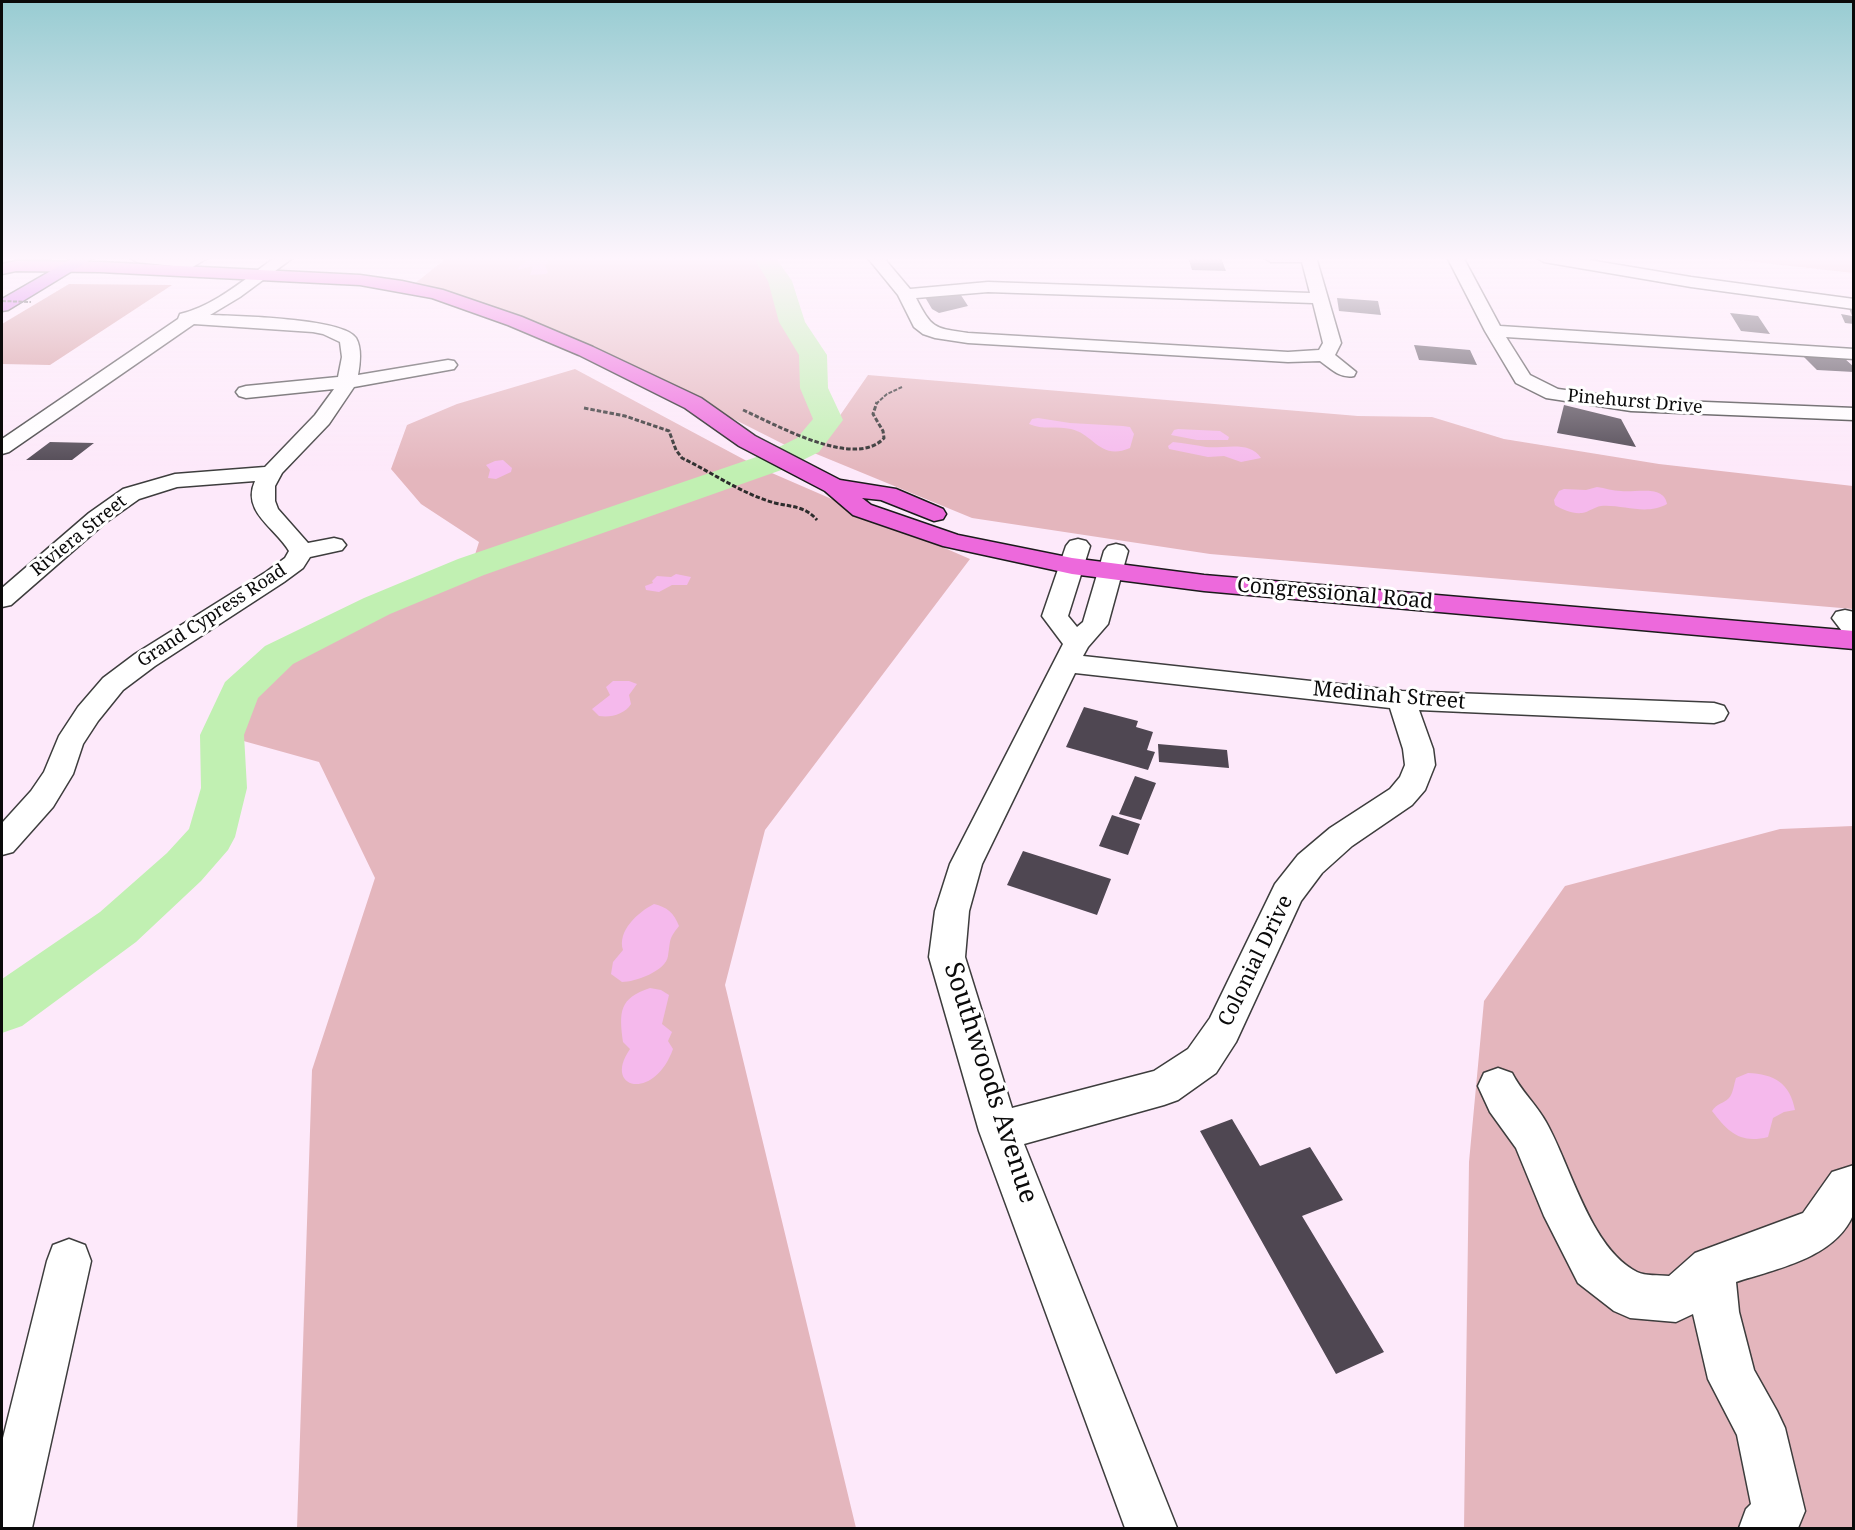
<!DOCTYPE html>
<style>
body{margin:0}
#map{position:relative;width:1855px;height:1530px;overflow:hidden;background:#fde9fa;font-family:"Noto Serif",serif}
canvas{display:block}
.frame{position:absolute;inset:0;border:3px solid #0a0a0a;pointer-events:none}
</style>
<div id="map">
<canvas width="1855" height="1530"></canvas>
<div class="frame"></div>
</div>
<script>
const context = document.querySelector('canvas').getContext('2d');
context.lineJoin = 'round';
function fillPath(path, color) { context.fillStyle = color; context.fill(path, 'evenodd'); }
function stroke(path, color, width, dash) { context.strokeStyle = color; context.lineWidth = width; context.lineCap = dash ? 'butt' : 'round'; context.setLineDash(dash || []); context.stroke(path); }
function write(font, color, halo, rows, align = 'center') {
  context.font = font + ' "Noto Serif",serif'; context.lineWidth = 6; context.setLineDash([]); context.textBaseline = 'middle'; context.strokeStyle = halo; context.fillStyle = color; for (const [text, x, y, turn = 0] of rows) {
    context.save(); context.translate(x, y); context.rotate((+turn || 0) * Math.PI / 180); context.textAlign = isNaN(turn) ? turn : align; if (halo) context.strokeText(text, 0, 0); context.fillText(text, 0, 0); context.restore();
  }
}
fillPath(new Path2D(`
 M448 257H764L780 281 792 322 813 355 814 388 828 420 814 445 795 450 599 351 414 284Z
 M1711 257H1853V273Z
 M575 369 758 467 970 559 765 830 725 985 856 1528H297L312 1070 375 878 319 762 222 735 240 692 279 655 377 606 471 567 479 542 421 504 391 469 407 425 457 404Z
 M868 375 1358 416 1432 417 1504 439 1659 464 1853 486V609L1210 554 972 518 814 453Z
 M1853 826V1528H1464L1469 1162 1484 1001 1565 886 1780 829Z`), '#e4b6bd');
fillPath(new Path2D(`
 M69 284 172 285 50 365 2 364V324Z`), '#d3979b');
fillPath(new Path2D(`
 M546 257 550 259 545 266 548 272 546 274 530 275 533 266 517 270C522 260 535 257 546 257Z
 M1038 418 1070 423 1123 426 1130 427 1134 434 1130 448C1100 461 1094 434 1071 429 1058 426 1042 430 1029 424L1032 419Z
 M1178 429 1220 431 1229 437 1228 440H1197L1171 435 1174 430Z
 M1173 442C1184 443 1195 445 1206 447 1223 449 1250 440 1261 458L1241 462 1224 456 1208 457 1169 449 1168 446Z
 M503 460 512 468 511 472 496 479 488 478 490 470 486 465 495 461Z
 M1597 487C1605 488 1613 491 1621 491 1635 493 1664 484 1667 504 1646 516 1622 504 1601 506 1594 507 1589 512 1582 513 1573 514 1563 510 1555 505L1554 500 1559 491 1564 489 1586 490Z
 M676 574 691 577 687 585H672L659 592 646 590 645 586 653 583 652 581 657 576 671 577Z
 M613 681H629L637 684 629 695 631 704C625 714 611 718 599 716L592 709 610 695 606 687Z
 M654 904C667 907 674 913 679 926 668 940 671 939 668 956 666 971 635 982 622 982L611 974 613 962 623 950C617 931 638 912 654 904Z
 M650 988 661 990 669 995 662 1024 672 1032 668 1041 673 1049C654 1102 602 1089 630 1049L623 1042C619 1012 619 998 650 988Z
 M1748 1073C1774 1074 1790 1083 1795 1110L1784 1112 1773 1118 1768 1137C1740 1144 1728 1132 1712 1111 1717 1103 1723 1104 1729 1098 1733 1094 1734 1084 1736 1078Z`), '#f5b9ec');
fillPath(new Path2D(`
 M753 257H775L792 281 805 322 827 355 828 388 843 420 819 452 787 468 484 575 390 614 293 664 258 698 244 735 247 788 235 837 228 850 201 881 136 942 22 1026 2 1033V979L100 912 167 853 189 829 201 788 200 735 225 682 265 646 364 598 458 559 765 454 797 438 813 419 800 388 799 355 779 322 768 281Z`), '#c1f0b2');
fillPath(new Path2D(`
 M1188 257 1221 258 1226 271 1192 270Z
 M957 289 968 306 939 313 932 309 922 292Z
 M1337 298 1378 301 1381 315 1339 311Z
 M1849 308 1854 309V324L1845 323 1841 314 1852 316Z
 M1730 313 1758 316 1770 334 1741 331Z
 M1414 345 1470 350 1477 365 1419 360Z
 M1802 355 1844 358 1854 367V372L1817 370Z
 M1564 405 1621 419 1636 447 1557 433Z
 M50 442 94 443 72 460H26Z
 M1084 707 1138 721 1136 727 1153 732 1147 750 1155 752 1148 770 1066 747Z
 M1158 744 1227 750 1229 768 1159 762Z
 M1135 776 1156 783 1141 820 1119 814Z
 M1112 815 1140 824 1128 855 1099 846Z
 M1023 851 1111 879 1097 915 1007 885Z
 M1232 1119 1260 1166 1310 1147 1343 1200 1302 1216 1384 1352 1336 1374 1200 1131Z`), '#4f4752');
const minor = new Path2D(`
 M129 257H209L191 268 137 262Z
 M276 257H294L240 297 210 315C235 316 344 318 356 338 362 348 360 364 358 375L448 360 454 361 457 365 454 369 354 387 329 424 282 473 275 486V501L278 509 308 543 334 538 342 540 346 545 342 550 310 557 303 568 284 582 155 666 123 690 98 721 83 744 73 774 53 807 13 852 2 855V823L31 791 44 772 59 736 78 707 103 678 135 654 266 572 285 558 289 551C276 528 241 512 255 481L177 487 139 499 105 523 11 605 2 607V588L89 513 123 489 175 474 265 467 315 415 334 389 246 398 239 396 236 392 239 388 246 386 338 377 342 357 340 342 323 334 313 332 194 324 9 452 2 454V439L178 319 180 314C215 306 247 277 276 257Z
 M867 257H883L910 289 988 282 1310 293 1302 262H1271L1263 257H1316L1341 343 1335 355 1356 372 1354 376C1340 379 1330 368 1320 361L1288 362 968 343 935 338 923 334 914 327 898 295ZM988 292 1313 303 1323 343 1319 350 1288 352 968 333C934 328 932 329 916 298Z
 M1447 257H1463L1500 326 1854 349V359L1506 337 1530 375 1558 389 1631 399 1854 408V420L1631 411 1546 398 1516 383 1485 331Z
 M1536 257H1571L1691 277 1854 299V309L1691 287 1544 262Z
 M1078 539 1086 541 1090 546 1068 616 1077 627 1083 622 1104 551 1108 546 1116 544 1124 546 1128 551 1108 624 1088 647 1083 656 1402 691 1714 703 1724 706 1728 713 1724 720 1714 723 1419 710 1433 749 1435 765 1425 790 1412 805 1352 846 1322 873 1301 901 1236 1042 1216 1073 1178 1100 1164 1105 1024 1144 1177 1528H1125L979 1131 929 957 935 911 950 864 1063 644 1042 616 1066 546 1070 541ZM1075 673 1390 708 1403 749 1405 765 1400 777 1390 789 1330 828 1298 855 1275 884 1210 1018 1188 1049 1154 1071 1012 1108 965 957 969 911 982 864Z
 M1845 610 1854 612V637L1845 635 1832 618 1836 612Z
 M1498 1068 1512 1073C1521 1091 1536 1104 1546 1122 1571 1166 1590 1248 1637 1272 1645 1276 1659 1275 1669 1276L1695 1253 1803 1213 1832 1172 1854 1165C1854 1177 1855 1205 1853 1215 1835 1258 1776 1269 1736 1282L1739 1312 1754 1370 1777 1411 1785 1428 1805 1511 1798 1528H1739L1746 1509 1751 1504 1737 1435 1708 1379 1693 1314 1676 1322 1630 1318 1614 1311 1578 1283 1544 1216 1516 1148 1490 1112 1478 1086 1484 1073Z
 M69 1239 85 1245 91 1261 32 1528H2V1442L47 1261 53 1245Z`);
const major = new Path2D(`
 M16 261 100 262 360 275 402 281 443 290 522 317 593 347 701 398 755 436 840 480 896 489 943 509 946 514 943 519 934 521 881 500 862 498 871 505 958 535 1072 558 1204 575 1854 631V649L1204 591 1072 574 943 546 853 515 825 491 739 446 685 408 579 355 508 325 432 298 360 285 100 272 16 271 2 274V264Z`);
const highway = new Path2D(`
 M75 257H95L8 310 2 311V299Z`);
stroke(minor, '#3d3d3d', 3);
stroke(major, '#1b1b1b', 3);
stroke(highway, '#1b1b1b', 3);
stroke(new Path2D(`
 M876 404 887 394 902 387`), '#2c2c2c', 2, [4, 1.5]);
stroke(new Path2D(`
 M584 408 625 416 669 431 676 450 682 458C713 473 742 494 775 503 792 507 805 506 817 520
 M743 410C775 424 855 470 884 438L883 431 873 414 877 402`), '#2c2c2c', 3, [4.5, 2]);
fillPath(minor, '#fff');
fillPath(major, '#ed69dc');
fillPath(highway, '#d15ce8');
stroke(new Path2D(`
 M2 301 31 302`), '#2c2c2c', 2, [4, 1.5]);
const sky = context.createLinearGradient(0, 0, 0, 471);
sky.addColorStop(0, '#98ccd2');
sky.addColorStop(0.55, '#fef5fd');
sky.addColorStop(1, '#fef5fd00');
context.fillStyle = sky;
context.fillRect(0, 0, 1855, 471);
write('18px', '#0a0a0a', '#fff', [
 ["Pinehurst Drive",1635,402,5],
 ["Riviera Street",79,536,-39],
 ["Grand Cypress Road",212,616,-33]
]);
write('21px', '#0a0a0a', '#fff', [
 ["Congressional Road",1335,594,5],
 ["Medinah Street",1389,696,5],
 ["Colonial Drive",1256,961,-64]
]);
write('26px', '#0a0a0a', '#fff', [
 ["Southwoods Avenue",990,1083,72]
]);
</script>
